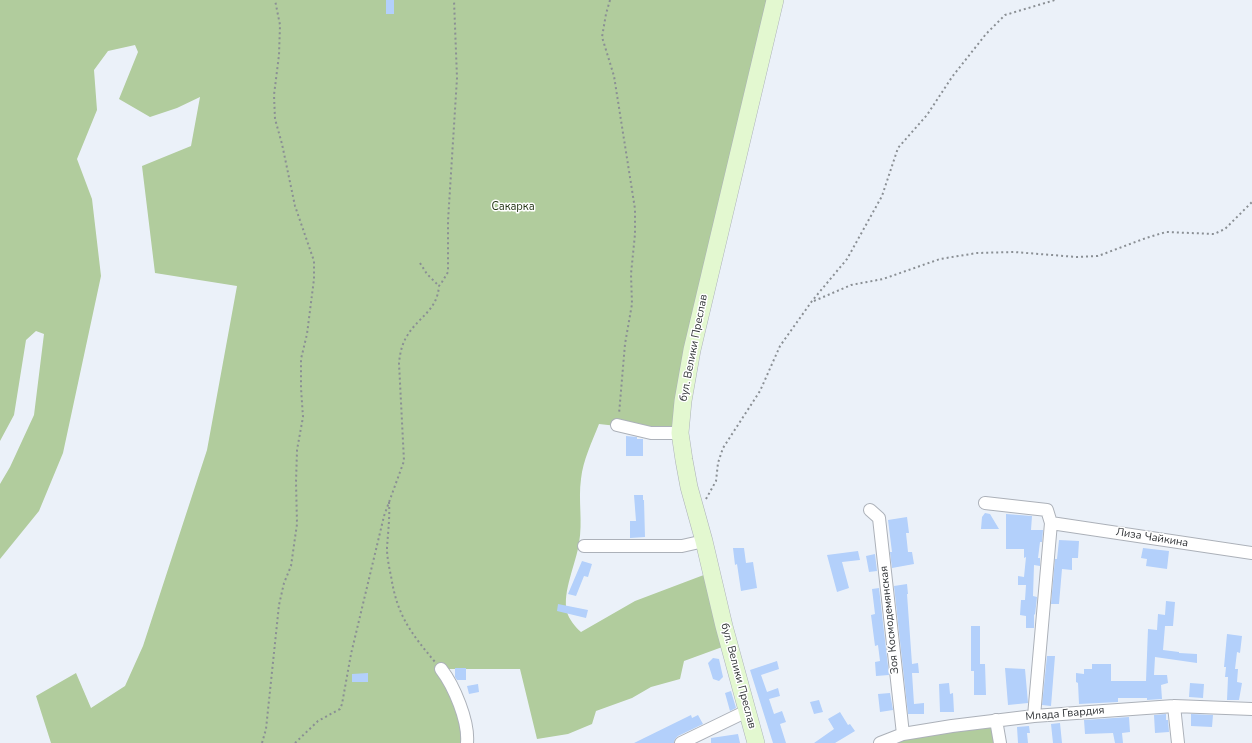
<!DOCTYPE html>
<meta charset="utf-8">
<style>
body{margin:0}
canvas{display:block;background:#ebf1f9}
</style>
<canvas width="1252" height="743"></canvas>
<script>
const context = document.querySelector('canvas').getContext('2d');
context.lineJoin = 'round';
function fillPath(path, color) { context.fillStyle = color; context.fill(path, 'evenodd'); }
function stroke(path, color, width, dash) { context.strokeStyle = color; context.lineWidth = width; context.lineCap = dash ? 'butt' : 'round'; context.setLineDash(dash || []); context.stroke(path); }
function write(font, color, halo, rows, align = 'center') {
  context.font = font + ' "Nunito Sans",sans-serif'; context.lineWidth = 3; context.setLineDash([]); context.textBaseline = 'middle'; context.strokeStyle = halo; context.fillStyle = color; for (const [text, x, y, turn = 0] of rows) {
    context.save(); context.translate(x, y); context.rotate((+turn || 0) * Math.PI / 180); context.textAlign = isNaN(turn) ? turn : align; if (halo) context.strokeText(text, 0, 0); context.fillText(text, 0, 0); context.restore();
  }
}
fillPath(new Path2D(`
 M0 0H775L680 433 599 424C592 442 583 460 581 479 578 500 583 522 579 543 576 564 562 592 567 612 569 619 575 627 581 632L635 601 709 573 725 646 684 661 680 679 651 687 632 698 596 711 592 724 568 734 537 739 520 669H442L467 743H51L36 696 76 673 91 708 125 686 143 646 207 450 237 286 155 273 142 166 191 146 200 97 177 108 150 117 119 99 138 52 135 45 108 51 94 70 97 110 77 159 92 199 101 276 63 453 39 511 0 559V484L10 467 34 415 44 334 36 331 26 340 14 415 0 441Z
 M996 720 1000 743H880Z`), '#b1cc9d');
fillPath(new Path2D(`
 M386 0H394V14H386Z
 M626 436 637 437V439H643V456H626Z
 M634 495H643V500H644L645 537 630 538V521H636Z
 M985 513 990 514 999 529H981L982 517Z
 M1006 514 1032 516 1031 530H1043L1042 542H1040L1038 558H1040V566L1034 565 1033 596 1037 597 1035 615 1034 614V628H1026V616L1020 615 1021 600H1025L1026 585H1018V576L1024 577 1026 557 1024 558V549H1006Z
 M907 517 909 533H906L908 552H912L914 564 892 568 890 552H892L888 520Z
 M1059 540 1079 541 1078 558H1072V570L1062 569 1059 604H1051L1055 559H1057Z
 M733 548H744L746 563 753 562 757 588 741 591 737 564 735 565Z
 M1143 548 1169 551 1167 569 1146 566 1147 559 1141 558Z
 M858 551 860 560 842 562 849 588 837 592 827 555Z
 M875 554 877 571 869 572 866 556Z
 M582 561 592 564 588 577 584 576 576 596 568 594Z
 M907 584 908 594H907L912 664 918 663 919 673H912L914 704 924 703V714H908L894 586Z
 M879 588 889 675 876 676 875 662 880 661 878 645 875 646 871 615 875 614 872 589Z
 M1166 601 1175 602 1173 626H1165L1163 650 1179 652V653L1197 654V663L1155 657 1154 675H1167L1168 683 1161 685 1162 699 1147 700V698H1118V702L1079 704 1078 683 1076 682V673L1084 674V669H1092V664H1111V681H1146L1148 629 1157 630 1158 614 1165 615Z
 M558 604 588 610 586 618 557 611Z
 M971 626H980V664H985L986 695H974V671H971Z
 M1227 634 1242 636 1240 653 1237 652 1235 669H1238L1237 682 1242 683 1239 700H1227L1228 677H1225L1226 667H1224Z
 M1047 656H1055L1051 706 1042 705Z
 M713 658 719 659 723 677 719 681 713 679 708 663Z
 M777 661 779 669 761 675 767 692 778 688 780 696 769 699 774 714 782 711 786 722 780 724 786 743H773L750 670Z
 M455 668H466V680H457L455 677Z
 M1005 668 1025 669 1028 703 1008 705Z
 M368 673V682H352V674Z
 M949 683 950 694 953 693 954 712H940L939 684Z
 M1190 683 1204 684 1203 698 1189 697Z
 M478 684 479 692 469 694 467 686Z
 M731 691 736 708 730 711 725 693Z
 M890 693 893 710 880 712 878 694Z
 M819 700 823 712 814 714 810 702Z
 M840 712 848 725 850 724 855 731 835 743H814L834 729 828 719Z
 M1166 714V720H1168L1169 732 1155 733 1154 715Z
 M1191 714 1213 715 1212 727 1191 726Z
 M691 715 692 718 698 715 703 724 678 736 675 739 674 743H634Z
 M1129 717 1130 732 1122 733 1123 743H1115L1113 733 1085 734 1084 720Z
 M1060 723 1062 743H1053L1051 724Z
 M1029 726 1030 733H1027L1028 743H1018L1017 727Z
 M738 734 740 743H711V738Z`), '#b3d0fb');
const street = new Path2D(`
 M617 425 651 433H680
 M985 503 1047 510 1051 523 1034 716
 M870 510 879 518 903 734
 M1051 523 1252 553
 M584 546H682L704 541
 M441 669C454 686 469 721 467 743
 M1174 706 1178 743
 M996 720 1000 743
 M681 743 747 711
 M880 743 903 734 952 726 1034 716 1174 706 1252 709`);
const secondary = new Path2D(`
 M756 743 724 626 704 541 689 487 684 460 680 433 683 401 692 350 775 0`);
stroke(street, '#acb1b9', 14);
stroke(secondary, '#acb1b9', 18);
stroke(new Path2D(`
 M610 0 606 14 602 37 614 76 635 209V234L631 274 632 304 625 344 619 414
 M420 263 427 274 439 286
 M814 301 851 285 883 279 940 259 977 253 1014 252 1077 257 1098 256 1146 238 1166 232 1214 234 1225 229 1252 202
 M706 499 716 481 718 463 723 448 760 391 780 346 812 301 847 259 882 196 898 148 927 115 952 77 986 34 1005 15 1055 0
 M389 502C390 517 388 532 387 548 387 557 389 567 391 576 397 615 410 632 435 662
 M262 743 266 729 279 605 284 583 291 566 297 524 296 482 297 450 303 417 301 388V359L307 334 314 279V261L295 206 282 144 275 119 274 95 279 55 280 25 275 0
 M295 743 318 721 340 709 342 704 351 654 384 516 404 461 399 363C400 353 402 344 407 336 419 316 437 311 439 286L442 282 448 272V221L457 78 454 0`), '#8a8f94', 2, [2, 3]);
stroke(street, '#fff', 12);
stroke(secondary, '#e3f8d0', 17);
write('11px', '#1f3010', '#fff', [
 ["Сакарка",513,207]
]);
write('11px', '#2e3134', '#fff', [
 ["бул. Велики Преслав",694,348,-79],
 ["Лиза Чайкина",1152,538,9],
 ["Зоя Космодемянская",890,620,-96],
 ["бул. Велики Преслав",738,676,75],
 ["Млада Гвардия",1065,714,-5]
]);
</script>
